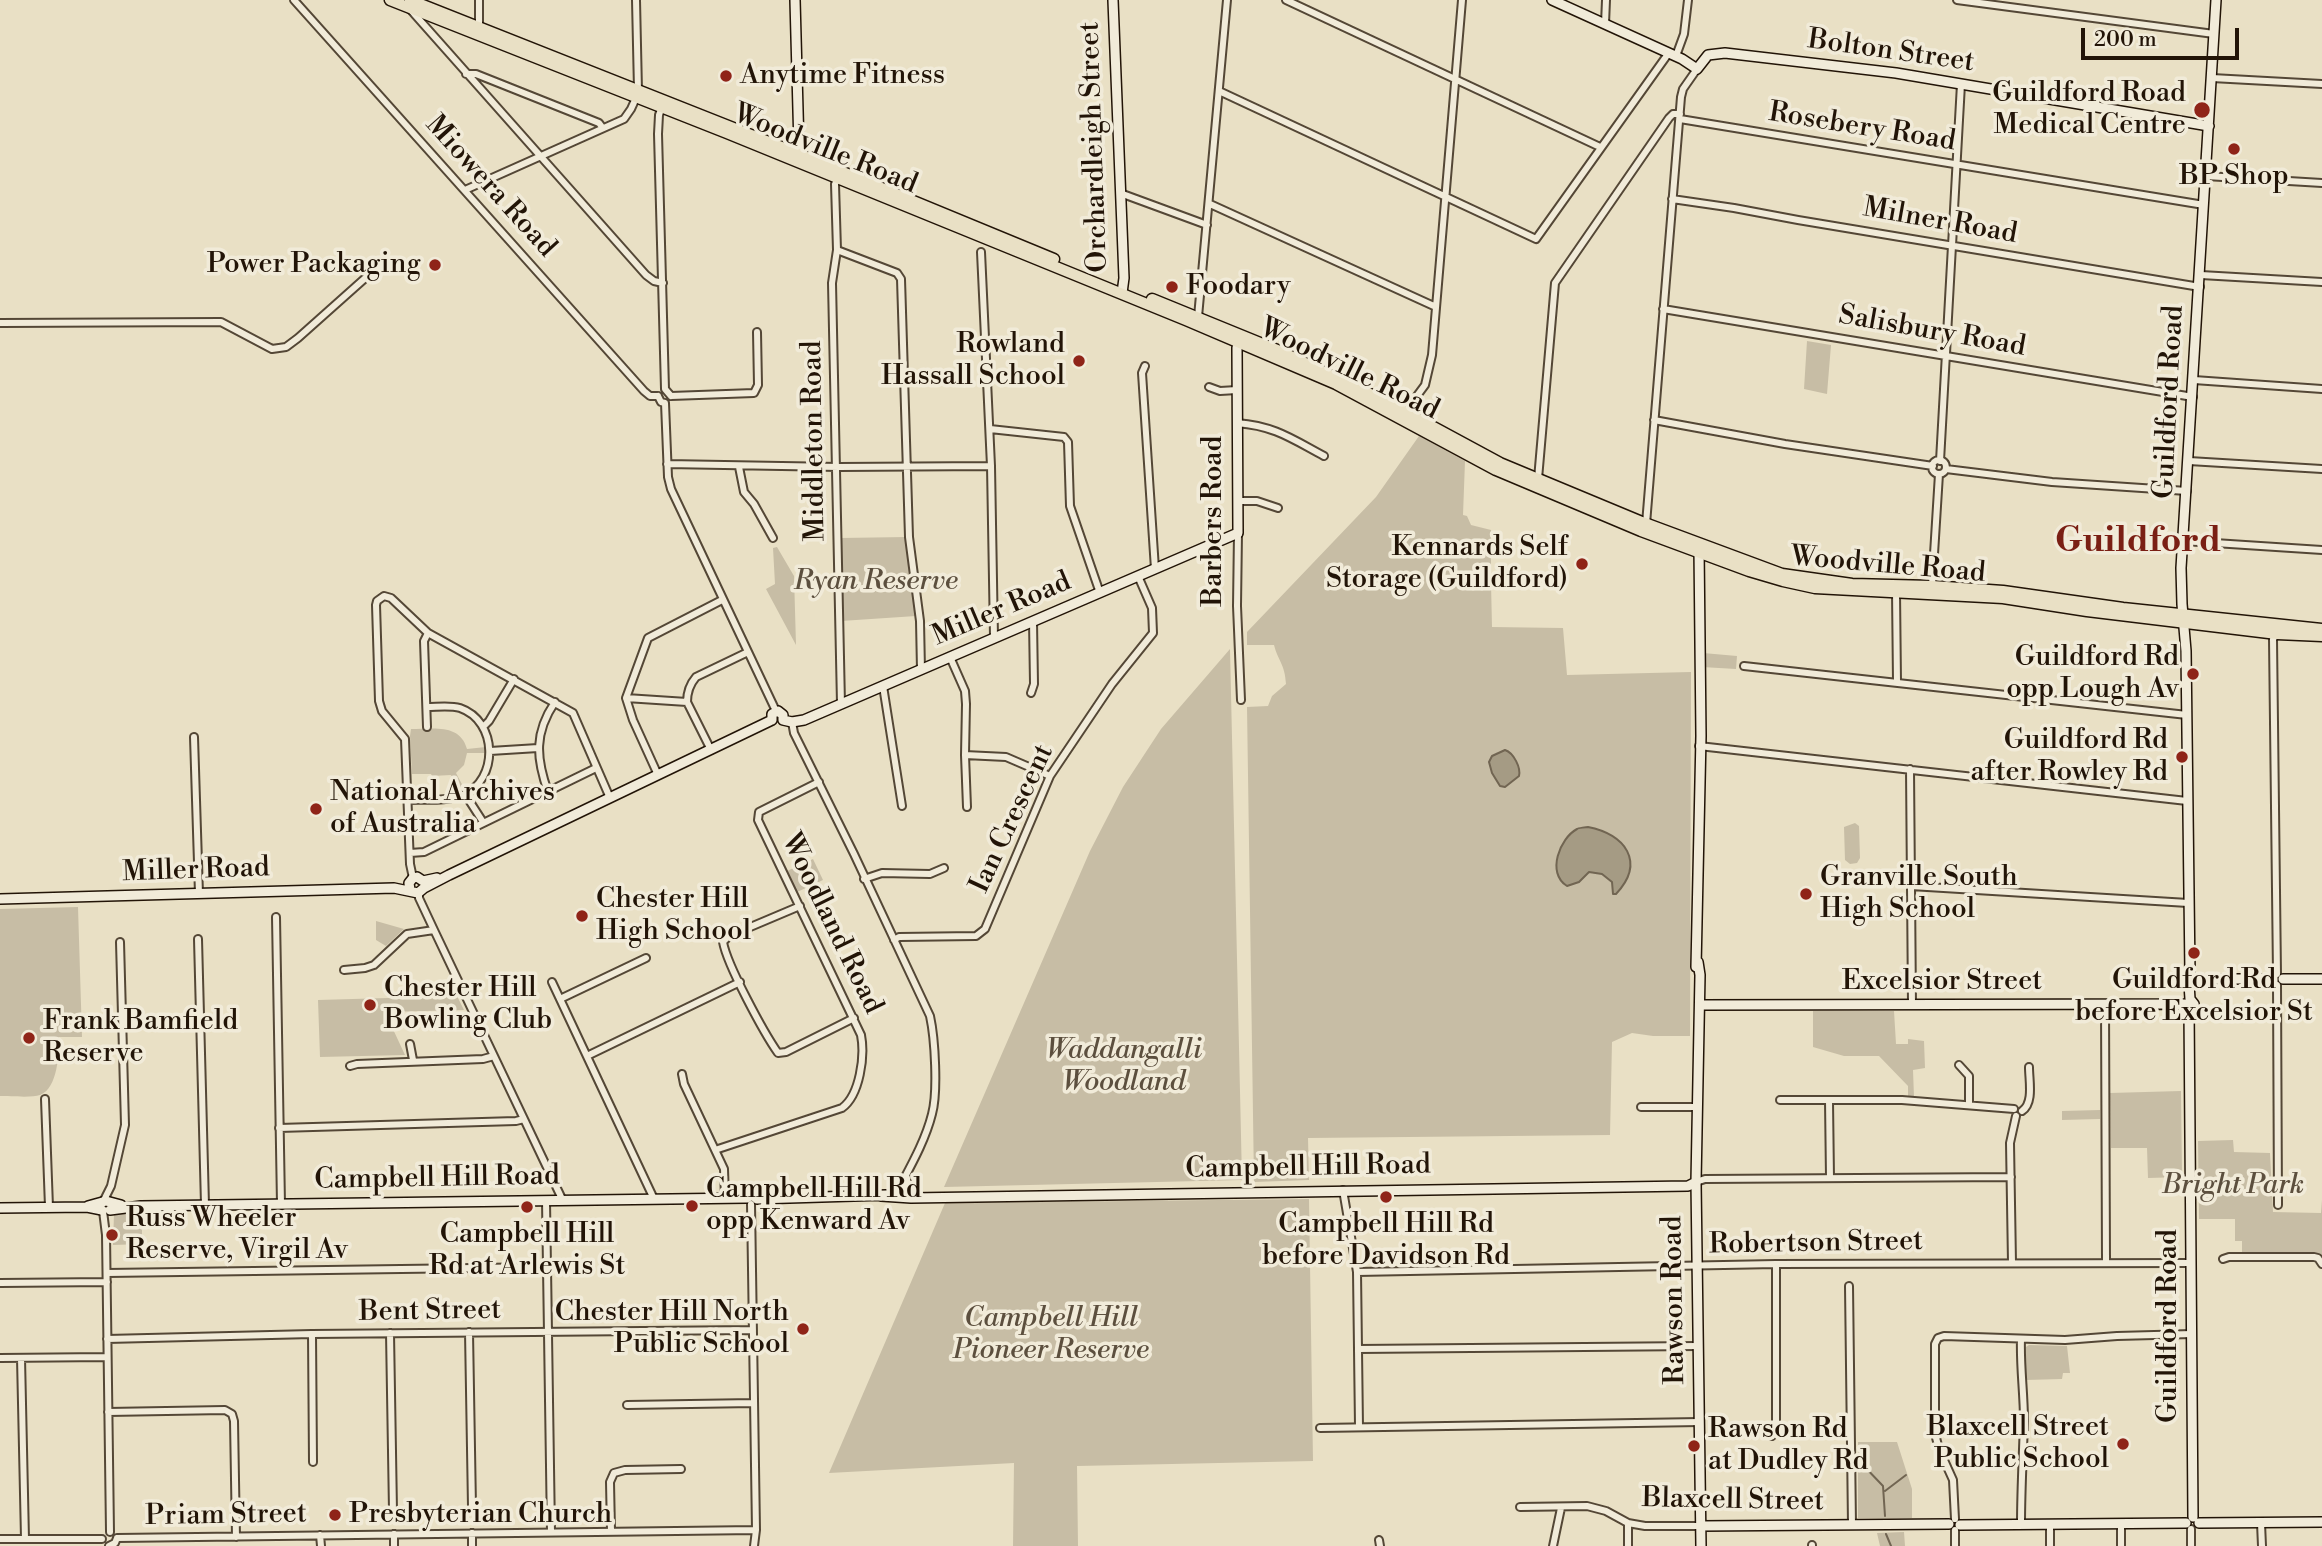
<!DOCTYPE html>
<style>
body{margin:0}
#map{position:relative;width:2322px;height:1546px;overflow:hidden;background:#e9e0c5;font-family:"Libre Bodoni",serif}
canvas{display:block}
.scale{position:absolute;left:2081px;top:28px;width:158px;height:32px;box-sizing:border-box;border:4px solid #221407;border-top:0;padding-left:9px;font-size:21px;line-height:24px;white-space:nowrap;color:#221407;-webkit-text-stroke:5px #f1ebd9;paint-order:stroke}
</style>
<div id="map">
<canvas width="2322" height="1546"></canvas>
<div class="scale">200 m</div>
</div>
<script>
const context = document.querySelector('canvas').getContext('2d');
context.lineJoin = 'round';
function fillPath(path, color) { context.fillStyle = color; context.fill(path, 'evenodd'); }
function stroke(path, color, width, dash) { context.strokeStyle = color; context.lineWidth = width; context.lineCap = dash ? 'butt' : 'round'; context.setLineDash(dash || []); context.stroke(path); }
function write(font, color, halo, rows, align = 'center') {
  context.font = font + ' "Libre Bodoni",serif'; context.lineWidth = 7; context.setLineDash([]); context.textBaseline = 'middle'; context.strokeStyle = halo; context.fillStyle = color; for (const [text, x, y, turn = 0] of rows) {
    context.save(); context.translate(x, y); context.rotate((+turn || 0) * Math.PI / 180); context.textAlign = isNaN(turn) ? turn : align; if (halo) context.strokeText(text, 0, 0); context.fillText(text, 0, 0); context.restore();
  }
}
fillPath(new Path2D(`
 M1807 341 1831 345 1827 394 1804 389Z
 M1419 436 1465 461 1463 515 1467 516 1471 525 1491 530V572L1493 578 1491 583 1492 627 1563 628 1567 675 1691 672 1690 1036H1653L1632 1033 1612 1042 1610 1135 1308 1138 1309 1180 1254 1182 1247 707 1268 706 1272 696 1286 684C1285 664 1278 661 1274 645H1247V632L1376 497Z
 M907 537 916 616 841 621 840 538Z
 M777 547 794 576 796 645 766 589 775 584 773 548Z
 M1230 649 1242 1180 944 1187 1090 851 1123 787 1161 729Z
 M1703 653 1737 656 1736 669 1702 667Z
 M411 729C433 729 460 723 467 749L486 747 487 753H467L464 765 456 773 465 790 457 793 451 775 432 776 431 774H412L410 736Z
 M1855 823 1859 826 1860 858 1857 863 1850 864 1845 860 1844 827Z
 M813 859 823 880 795 893 785 872Z
 M78 907 82 1037H59C59 1053 58 1088 40 1095 32 1098 10 1096 0 1096V909Z
 M376 921 404 929 386 946 376 940Z
 M457 996 464 1010 385 1012 405 1055 320 1057 318 1000Z
 M1813 1011H1894L1896 1044H1908V1039L1924 1041 1925 1068 1913 1070 1914 1097H1908V1086L1879 1056H1844L1813 1047Z
 M2181 1091 2182 1177 2148 1178 2147 1148H2111L2110 1093Z
 M2100 1110V1119L2062 1120V1111Z
 M2233 1140 2234 1152 2270 1153 2273 1212 2321 1213 2322 1200V1255L2318 1253 2275 1254 2274 1252H2242V1241H2235V1219H2199L2198 1141Z
 M1309 1199 1313 1461 1077 1466 1078 1546H1013L1014 1463 829 1473 945 1203Z
 M142 1213V1244L113 1245 114 1214Z
 M2029 1345 2067 1346 2070 1373H2063L2062 1379 2026 1380V1347Z
 M1858 1442H1897L1912 1489V1518H1858Z
 M1904 1532 1905 1546H1880L1877 1533Z`), '#c7bda5');
const water = new Path2D(`
 M1505 750C1514 753 1521 768 1519 776L1505 787 1500 786 1492 773 1489 762 1492 756Z
 M1588 827C1625 834 1646 862 1616 894H1613L1612 882 1602 874 1589 872 1579 882 1567 886C1546 873 1560 838 1577 829 1578 828 1587 827 1588 827Z`);
fillPath(water, '#a59b84');
stroke(water, '#716552', 2);
stroke(new Path2D(`
 M1859 1463 1862 1464 1883 1486 1885 1516
 M1885 1491 1906 1475
 M1886 1534 1891 1546`), '#716552', 2);
const street = new Path2D(`
 M294 0 644 391 650 396H658
 M479 0V26
 M636 0 638 90
 M1286 0 1600 147
 M1957 0 2214 34
 M409 8 646 275 654 281 663 283
 M1605 24 1606 0
 M1676 56 1684 34 1688 0
 M466 74H476L599 123 602 127
 M2212 78 2322 84
 M1219 91 1536 239 1668 54
 M663 104 659 115 658 134 665 389 671 396
 M1680 119 2204 205
 M2206 176 2322 183
 M838 178 835 184 837 250 832 283 841 704
 M465 190 624 119 631 109 636 98
 M1120 193 1207 225
 M1672 199 1734 208 1798 220 2200 287
 M1210 204 1436 307
 M837 250 897 273 901 279 909 537 920 621 921 670
 M981 252 991 466 994 637
 M2201 275 2322 282
 M1663 309 2193 397
 M1198 317 1227 0
 M0 323 221 322 272 349 286 347 298 338 381 264 397 261
 M1145 366 1142 373 1155 569
 M2194 380 2322 389
 M1209 387 1220 391 1237 390
 M658 396 661 402 665 403 668 477 671 489 776 711
 M671 396 754 393 758 385 757 332
 M1405 412 1425 385 1432 355 1462 0
 M1654 420 1785 444 1933 466
 M1237 423C1275 426 1292 439 1324 456
 M990 429 1064 437 1068 442 1070 506 1100 593
 M1932 467a7 7 0 1 1 14 0a7 7 0 1 1-14 0Z
 M1940 461 1961 84
 M2189 461 2322 469
 M667 464 839 467 991 466
 M739 467 744 492 754 504 773 538
 M1946 469 2052 482 2187 491
 M1538 479 1555 283 1669 118 1673 114H1680
 M1238 501H1257L1278 508
 M1646 524 1681 97 1683 89 1697 69
 M1238 533 1237 606 1241 700
 M2184 541 2322 550
 M1932 586 1939 474
 M1896 592 1897 682
 M2277 634 2273 639 2277 974
 M950 657 965 691 966 704 965 755 967 807
 M1744 666 2187 715
 M883 686 902 806
 M1031 693 1034 684 1033 621
 M626 698 687 702
 M792 722 794 733 854 854 930 1016C935 1039 938 1092 932 1114 925 1142 909 1169 896 1194
 M427 727 424 641 428 633
 M483 727 489 721 514 679
 M194 737 199 894
 M1699 746 2187 801
 M711 750 687 702C687 693 690 684 696 677L748 652
 M490 751 538 748
 M965 755 1006 757 1050 776
 M1910 769 1912 1005
 M658 775 633 720 626 698 648 638 722 600
 M548 792C536 758 534 733 555 702
 M465 794 483 822
 M408 800C425 799 446 802 463 795 499 780 498 721 460 708 450 705 437 707 427 707
 M410 853 424 852 596 768
 M413 878 410 864 405 739 382 711 379 701 376 605 377 601 384 596 391 598 428 633 573 713 610 798
 M864 879 882 873 930 874 944 868
 M1911 886 2188 903
 M419 893V898L434 930 563 1201
 M800 906 729 936 723 942C727 965 764 1033 778 1053L786 1052 854 1018
 M276 917 281 1204
 M198 939 205 1205
 M894 940 899 937 976 936 985 929 1050 776 1112 684 1153 633 1152 608 1138 576
 M344 970 365 968 374 965 407 934 434 930
 M552 982 654 1199
 M2277 985 2278 1205
 M560 999 646 958
 M2105 1004 2106 1262
 M410 1044 413 1060
 M587 1056 740 982
 M1959 1065 1969 1076V1104
 M350 1066 357 1064 483 1059 494 1056
 M682 1074 684 1084 724 1169 725 1198
 M45 1099 49 1207
 M1780 1100H1902L2014 1109
 M1829 1101 1830 1178
 M1641 1107H1697
 M2022 1111C2034 1103 2029 1081 2029 1067
 M279 1128 516 1121 524 1119
 M715 1150 842 1108C860 1095 865 1056 861 1035L758 820 759 812 819 782
 M907 1178V1188L913 1194
 M1696 1182 1705 1179 2011 1177
 M1343 1190 1357 1272 1359 1427
 M546 1201 551 1532
 M103 1202 111 1186 125 1125 120 942
 M751 1204 756 1530 754 1546
 M103 1211 106 1235 110 1532
 M2223 1259 2229 1257H2314L2318 1258 2322 1264
 M2012 1263 2010 1143 2016 1116
 M1357 1272 1776 1264 2191 1263
 M107 1273 548 1267
 M0 1283 107 1282
 M1849 1286 1852 1525
 M469 1332 472 1507
 M390 1333 393 1511
 M312 1334 313 1462
 M107 1339 312 1334 753 1330
 M2021 1339C2020 1366 2024 1393 2024 1421 2023 1455 2021 1490 2021 1524
 M1358 1349 1698 1346
 M0 1358 107 1357
 M21 1358 25 1539
 M627 1405 754 1403
 M108 1412 225 1410 232 1414 234 1421 236 1537
 M1320 1428 1700 1422
 M1772 1436 1776 1427V1264
 M1520 1507 1587 1506 1606 1511 1628 1523 1645 1526H1701
 M1955 1519 1953 1480 1939 1449 1935 1434V1344L1938 1338 1944 1336 2065 1340 2117 1336 2192 1334
 M2261 1523 2262 1546
 M2121 1524V1546
 M2191 1529V1546
 M1955 1530V1546
 M611 1531 610 1482 614 1473 625 1470 681 1469
 M472 1533V1546
 M394 1534V1546
 M320 1535 321 1546
 M117 1538 756 1530
 M0 1539H102
 M1379 1540 1380 1546
 M1812 1545V1546
 M109 1546 115 1543 117 1538
 M1553 1546 1561 1508
 M1628 1546V1523
 M2050 1546V1524`);
const secondary = new Path2D(`
 M795 0 799 147 797 160
 M1113 0 1124 278 1122 293
 M1552 0 1682 59 1697 69 1708 55 1725 53 1896 73 2209 126
 M772 720V714L778 711 783 715V720
 M783 720 792 722 804 720 1238 533 1237 348 1239 342
 M410 890 409 883 413 878 417 877 423 881 437 878
 M0 899 394 888 418 893 424 888 449 875 772 720
 M1698 962 1700 975 1696 1182 1701 1546
 M1696 967 1701 736 1699 548
 M2195 979H2271
 M2283 979H2322
 M1700 1005 2184 1004
 M881 1196 911 1198 1688 1186 1696 1182
 M88 1206 106 1201 121 1205
 M0 1208 87 1207 102 1210
 M110 1210 141 1206 747 1198 752 1194 757 1199 886 1195
 M2193 1517 2189 1009 2194 1004 2190 999 2189 984 2186 980 2190 974 2186 651 2182 604 2181 568 2216 0
 M2199 1523 2322 1522
 M1960 1525 2186 1523
 M1701 1526 1949 1524`);
const primary = new Path2D(`
 M390 0 727 133 1186 320 1336 384 1496 470 1641 531 1749 571 1783 581 1815 588 2003 598 2087 611 2277 634 2322 636
 M410 0 799 154 1054 259
 M1152 299 1282 352 1387 402 1500 463 1642 522 1782 574 1852 584 1932 586 2003 591 2123 608 2322 629`);
stroke(street, '#544736', 10);
stroke(secondary, '#221407', 12);
stroke(primary, '#221407', 13);
stroke(street, '#f1ebd9', 6);
stroke(secondary, '#f1ebd9', 9);
stroke(primary, '#e9e0c5', 10);
for (const [x, y, r, color] of [
 [726,76,7,"#8f2418"],
 [2202,110,9,"#8f2418"],
 [2234,149,7,"#8f2418"],
 [435,265,7,"#8f2418"],
 [1172,287,7,"#8f2418"],
 [1079,361,7,"#8f2418"],
 [1582,564,7,"#8f2418"],
 [2193,674,7,"#8f2418"],
 [2182,757,7,"#8f2418"],
 [316,809,7,"#8f2418"],
 [1806,894,7,"#8f2418"],
 [582,916,7,"#8f2418"],
 [2194,953,7,"#8f2418"],
 [370,1005,7,"#8f2418"],
 [29,1038,7,"#8f2418"],
 [1386,1197,7,"#8f2418"],
 [692,1206,7,"#8f2418"],
 [527,1207,7,"#8f2418"],
 [112,1235,7,"#8f2418"],
 [803,1329,7,"#8f2418"],
 [2123,1444,7,"#8f2418"],
 [1694,1446,7,"#8f2418"],
 [335,1515,7,"#8f2418"]
]) { const dot = new Path2D(); dot.arc(x, y, r, 0, 2 * Math.PI); context.fillStyle = color; context.fill(dot); stroke(dot, '#f1ebd9', 2.5); }
write('28px', '#221407', '#f1ebd9', [
 ["Bolton Street",1891,52,8],
 ["Rosebery Road",1862,128,9],
 ["Orchardleigh Street",1095,147,-92],
 ["Woodville Road",825,150,22],
 ["Miowera Road",490,187,48],
 ["Milner Road",1940,222,10],
 ["Salisbury Road",1932,332,10],
 ["Woodville Road",1349,370,26],
 ["Guildford Road",2170,402,-87],
 ["Middleton Road",815,441,-91],
 ["Barbers Road",1214,521,-90],
 ["Woodville Road",1888,566,5],
 ["Miller Road",1002,610,-23],
 ["Ian Crescent",1013,819,-65],
 ["Miller Road",196,871,-2],
 ["Woodland Road",831,924,64],
 ["Excelsior Street",1942,982],
 ["Campbell Hill Road",1308,1168,-1],
 ["Campbell Hill Road",437,1179,-1],
 ["Robertson Street",1816,1244,-1],
 ["Rawson Road",1675,1300,-91],
 ["Bent Street",430,1312,-1],
 ["Guildford Road",2169,1326,-90],
 ["Blaxcell Street",1733,1501,1],
 ["Priam Street",226,1516,-1]
]);
write('28px', '#221407', '#f1ebd9', [
 ["Anytime Fitness",740,76],
 ["Guildford Road",2186,94,"right"],
 ["Medical Centre",2186,126,"right"],
 ["BP Shop",2234,177,"center"],
 ["Power Packaging",421,265,"right"],
 ["Foodary",1186,287],
 ["Rowland",1065,345,"right"],
 ["Hassall School",1065,377,"right"],
 ["Kennards Self",1568,548,"right"],
 ["Storage (Guildford)",1568,580,"right"],
 ["Guildford Rd",2179,658,"right"],
 ["opp Lough Av",2179,690,"right"],
 ["Guildford Rd",2168,741,"right"],
 ["after Rowley Rd",2168,773,"right"],
 ["National Archives",330,793],
 ["of Australia",330,825],
 ["Granville South",1820,878],
 ["High School",1820,910],
 ["Chester Hill",596,900],
 ["High School",596,932],
 ["Guildford Rd",2194,981,"center"],
 ["before Excelsior St",2194,1013,"center"],
 ["Chester Hill",384,989],
 ["Bowling Club",384,1021],
 ["Frank Bamfield",43,1022],
 ["Reserve",43,1054],
 ["Campbell Hill Rd",706,1190],
 ["opp Kenward Av",706,1222],
 ["Russ Wheeler",126,1219],
 ["Reserve, Virgil Av",126,1251],
 ["Campbell Hill Rd",1386,1225,"center"],
 ["before Davidson Rd",1386,1257,"center"],
 ["Campbell Hill",527,1235,"center"],
 ["Rd at Arlewis St",527,1267,"center"],
 ["Chester Hill North",789,1313,"right"],
 ["Public School",789,1345,"right"],
 ["Blaxcell Street",2109,1428,"right"],
 ["Public School",2109,1460,"right"],
 ["Rawson Rd",1708,1430],
 ["at Dudley Rd",1708,1462],
 ["Presbyterian Church",349,1515]
], 'left');
write('italic 28px', '#5c4f3e', '#f1ebd9', [
 ["Ryan Reserve",876,582],
 ["Waddangalli",1124,1051],
 ["Woodland",1124,1083],
 ["Bright Park",2233,1186],
 ["Campbell Hill",1051,1319],
 ["Pioneer Reserve",1051,1351]
]);
write('bold 35px', '#7a1f14', '#f1ebd9', [
 ["Guildford",2138,543]
]);
</script>
